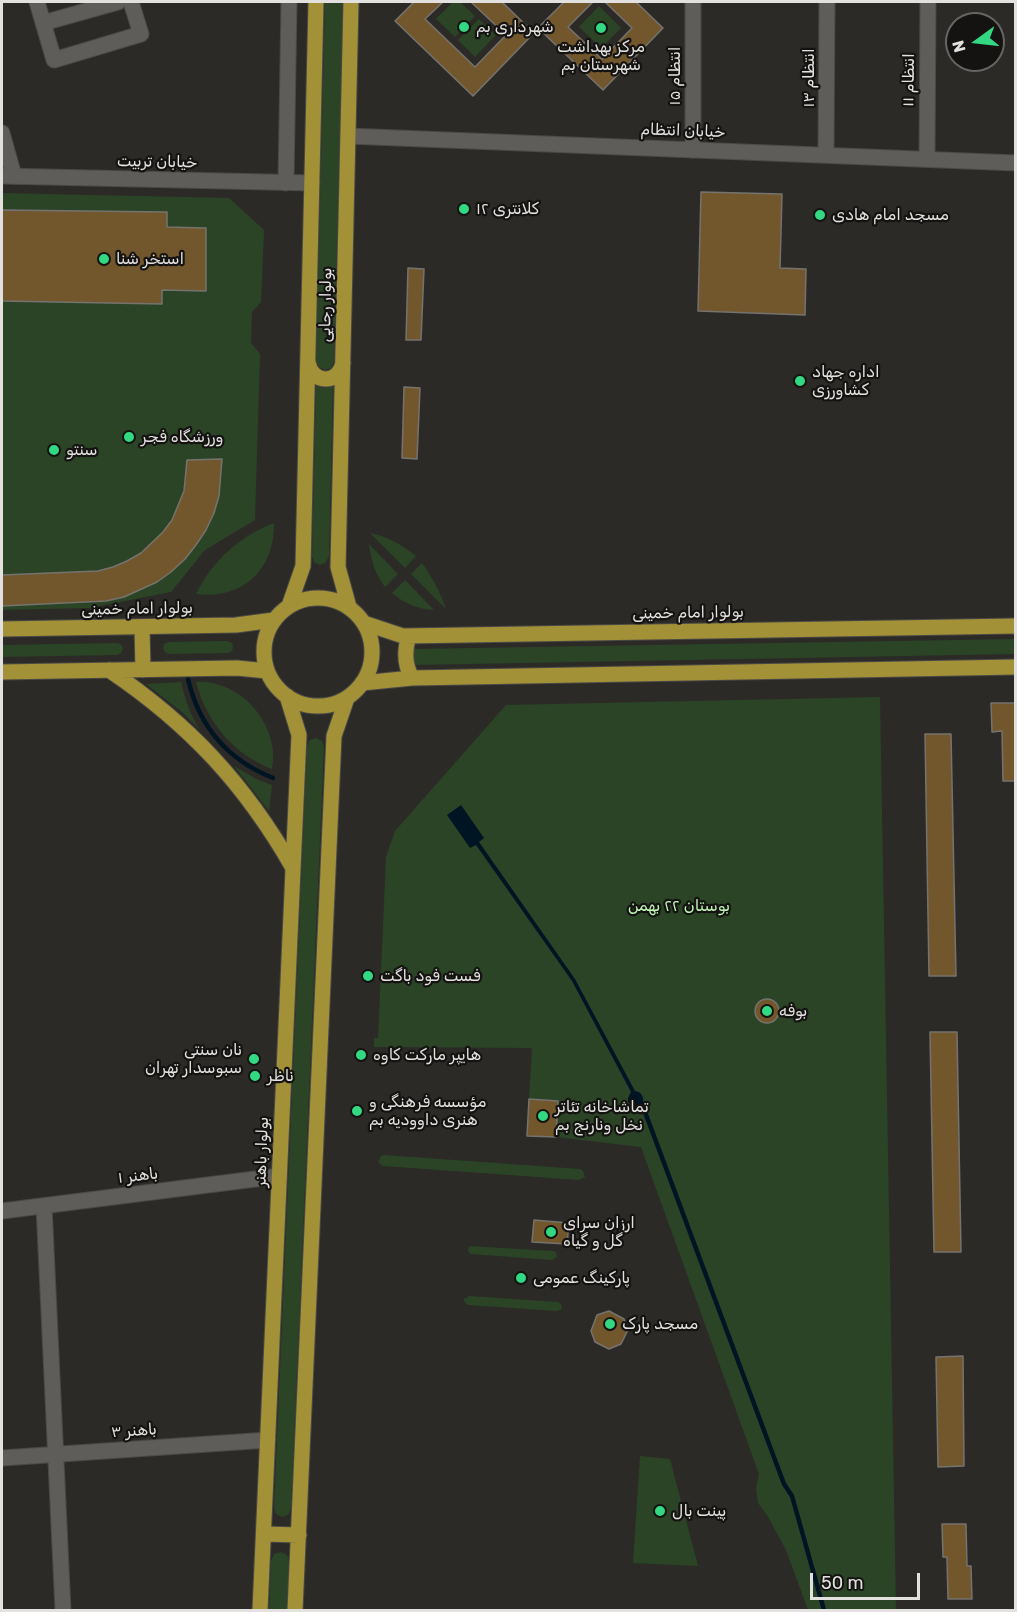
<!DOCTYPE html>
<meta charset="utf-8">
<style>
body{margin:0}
#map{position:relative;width:1017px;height:1612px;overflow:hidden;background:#2c2a27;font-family:Rubik,sans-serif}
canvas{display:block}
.frame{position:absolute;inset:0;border:3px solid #e2e1df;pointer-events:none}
.north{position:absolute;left:945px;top:12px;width:60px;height:60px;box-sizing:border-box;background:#141311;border:2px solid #666563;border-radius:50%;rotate:255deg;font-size:16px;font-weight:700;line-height:24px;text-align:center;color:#e2e1df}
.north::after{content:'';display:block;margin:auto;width:21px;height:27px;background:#33d882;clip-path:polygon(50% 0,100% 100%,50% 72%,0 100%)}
.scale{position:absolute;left:810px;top:1573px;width:110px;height:27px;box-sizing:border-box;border:3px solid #e2e1df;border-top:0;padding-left:8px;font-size:18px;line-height:21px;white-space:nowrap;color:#e2e1df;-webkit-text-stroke:4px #141311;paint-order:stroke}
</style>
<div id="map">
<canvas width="1017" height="1612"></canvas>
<div class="frame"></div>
<div class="north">N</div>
<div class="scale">50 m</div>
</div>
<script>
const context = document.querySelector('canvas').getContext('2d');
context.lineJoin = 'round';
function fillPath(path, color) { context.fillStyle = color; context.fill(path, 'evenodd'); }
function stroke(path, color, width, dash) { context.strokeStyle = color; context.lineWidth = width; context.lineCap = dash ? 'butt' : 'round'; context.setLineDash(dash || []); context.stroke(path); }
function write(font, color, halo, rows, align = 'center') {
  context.font = font + ' Rubik,"Noto Sans Arabic",sans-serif'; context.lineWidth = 4.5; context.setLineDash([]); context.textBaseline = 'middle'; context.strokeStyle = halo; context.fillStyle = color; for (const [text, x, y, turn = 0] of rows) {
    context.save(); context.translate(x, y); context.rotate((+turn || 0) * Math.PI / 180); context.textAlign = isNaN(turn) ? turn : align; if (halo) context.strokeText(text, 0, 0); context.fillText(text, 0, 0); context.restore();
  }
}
fillPath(new Path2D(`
 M325 2H343L334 361 331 368 325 370 319 367 316 361Z
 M453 2H460L475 16 455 37 436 19Z
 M599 6 621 28 601 48 579 27Z
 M479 19 496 35 475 57 458 40Z
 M2 193 229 198 264 230 261 302 252 312 251 343 260 354 255 520 205 550 171 592 89 608 2 610Z
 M316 386 324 388 333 386 329 556 326 562 320 565 314 562 312 556Z
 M274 523C275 570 242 600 196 594 213 560 239 537 274 523Z
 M370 533C388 537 401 544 416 556L405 568Z
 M369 544 398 574 385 587C375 574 371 560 369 544Z
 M422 563C433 578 440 592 446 609L411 574Z
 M405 580 434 610C418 609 405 604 392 593Z
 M1016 639 1015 654 413 665V649Z
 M227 641 232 643 233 647 232 651 228 653 169 654 165 652 163 648 164 644 169 642Z
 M117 643 121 644 123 649 121 653 117 655 2 657V645Z
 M181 682C185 699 190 715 200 730L182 712 146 684Z
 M196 682C241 679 281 726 272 769 234 755 206 721 196 682Z
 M880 697 896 1610H808L786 1550 767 1515 758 1503 756 1488 759 1474 641 1147 556 1137 558 1101 529 1099 532 1048 374 1047V1038H378L386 857 395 831 506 705Z
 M316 738 322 741 324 747 291 1509 288 1515 282 1517 276 1514 274 1508 307 746 310 740Z
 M234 766 256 779 272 785 269 811Z
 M384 1155 580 1169 583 1171 585 1177 579 1180 383 1166 378 1162 381 1156Z
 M469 1246 553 1251 556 1252 557 1257 552 1260 471 1254 468 1251Z
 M469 1296 558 1302 561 1304 562 1309 557 1311 468 1305 464 1301V1299Z
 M640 1456 670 1459 698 1566 633 1563Z
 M281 1552 287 1555 289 1561 287 1610H269L271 1561 274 1554Z`), '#2b4426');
fillPath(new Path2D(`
 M461 805 484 838 479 842 575 979 635 1091C641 1092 644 1096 643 1102L639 1107 633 1106 628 1102V1098L631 1092 572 981 476 845 470 848 447 815Z`), '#001523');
stroke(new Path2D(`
 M188 679C199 726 228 760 273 778
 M642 1104 784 1484 792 1496 824 1610`), '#001523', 4.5);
const building = new Path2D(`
 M414 2H443L425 19 475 67 506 35 471 2H502L534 33 473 96 395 21Z
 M564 2H593L568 27 602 59 632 28 605 2H636L663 28 603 90 538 28Z
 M701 192 782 194 780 268 806 269 805 315 698 311Z
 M2 210 167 212V227L206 228V291L162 290V304L2 301Z
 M408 268 424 269 421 340H406Z
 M404 387 420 388 417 459 402 458Z
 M222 459 219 496 214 513 206 530 196 545 185 559 171 572 157 582 124 597 106 601 2 606V575L98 571 113 567 127 561 141 553 163 532 172 520 184 491 187 460Z
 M991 703H1016V781H1003L1002 731 992 732Z
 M925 734H951L956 976H929Z
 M755 1011a12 12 0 1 1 24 0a12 12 0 1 1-24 0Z
 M930 1032H957L961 1252H934Z
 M529 1099 558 1101 556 1137 527 1136Z
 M534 1220 569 1223 567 1244 532 1242Z
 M609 1311 624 1319 628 1330 621 1344 609 1349 595 1342 591 1331 597 1315Z
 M963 1356 964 1466 938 1467 936 1357Z
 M942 1524H966L967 1566H971L972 1599H948L947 1557H943Z`);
fillPath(building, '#72572d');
stroke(building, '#75736f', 1.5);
const minor = new Path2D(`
 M37 2 54 60 141 34 131 2
 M43 23 118 2
 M2 133 14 176
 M693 150V2
 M826 155 827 2
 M927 159 928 2
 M286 183 289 2
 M44 1206 63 1610
 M2 1211 279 1176
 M2 1458 268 1440`);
const tertiary = new Path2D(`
 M348 136 1016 163
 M2 176 312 183`);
const primary = new Path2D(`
 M308 362C312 384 338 385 343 363
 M264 652a54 54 0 1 1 108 0a54 54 0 1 1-108 0Z
 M289 606 303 566 316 2
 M349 607 338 567 351 2
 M364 623 403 636 1016 626
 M142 627 143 670
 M2 629 236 625 274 620
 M409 636C404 651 404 664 412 678
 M109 670C189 724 245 784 293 868
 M2 672 237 668 267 671
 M362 683 412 678 1016 667
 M264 1534 299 1535
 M260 1610 299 735 287 696
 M295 1610 334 736 347 698`);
stroke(minor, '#4a4946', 17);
stroke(tertiary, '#4a4946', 17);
stroke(primary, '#4a4946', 17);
stroke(minor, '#5f5d5a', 15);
stroke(tertiary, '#5f5d5a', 15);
stroke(primary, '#a39138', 15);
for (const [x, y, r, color] of [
 [464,27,6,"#33d882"],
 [601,28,6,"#33d882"],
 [464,209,6,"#33d882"],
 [820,215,6,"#33d882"],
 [104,259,6,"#33d882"],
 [800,381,6,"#33d882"],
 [129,437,6,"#33d882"],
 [54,450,6,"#33d882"],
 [368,976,6,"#33d882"],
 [767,1011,6,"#33d882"],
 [361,1055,6,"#33d882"],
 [254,1059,6,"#33d882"],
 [255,1076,6,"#33d882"],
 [357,1111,6,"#33d882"],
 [543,1116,6,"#33d882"],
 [551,1232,6,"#33d882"],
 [521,1278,6,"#33d882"],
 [610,1324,6,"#33d882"],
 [660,1511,6,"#33d882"]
]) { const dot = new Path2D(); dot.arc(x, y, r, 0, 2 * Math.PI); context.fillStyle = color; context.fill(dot); stroke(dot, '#141311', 2); }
write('16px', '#e2e1df', '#141311', [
 ["شهرداری بم",476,27],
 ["مرکز بهداشت",601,47,"center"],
 ["شهرستان بم",601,65,"center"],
 ["کلانتری ۱۲",476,209],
 ["مسجد امام هادی",832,215],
 ["استخر شنا",116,259],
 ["اداره جهاد",812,372],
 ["کشاورزی",812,390],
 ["ورزشگاه فجر",141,437],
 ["سنتو",66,450],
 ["فست فود باگت",380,976],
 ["بوفه",779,1011],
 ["نان سنتی",242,1050,"right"],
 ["سبوسدار تهران",242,1068,"right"],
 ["هایپر مارکت کاوه",373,1055],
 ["ناظر",267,1076],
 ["مؤسسه فرهنگی و",369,1102],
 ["هنری داوودیه بم",369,1120],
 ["تماشاخانه تئاتر",555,1107],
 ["نخل ونارنج بم",555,1125],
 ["ارزان سرای",563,1223],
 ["گل و گیاه",563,1241],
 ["پارکینگ عمومی",533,1278],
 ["مسجد پارک",622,1324],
 ["پینت بال",672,1511]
], 'left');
write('16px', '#e2e1df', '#141311', [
 ["انتظام ۱۵",675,76,-90],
 ["انتظام ۱۳",809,78,-90],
 ["انتظام ۱۱",909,80,-89],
 ["خیابان انتظام",683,131,2],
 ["خیابان تربیت",157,162,1],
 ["بولوار رجایی",326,305,-89],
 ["بولوار امام خمینی",137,609,-1],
 ["بولوار امام خمینی",688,613,-1],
 ["بولوار باهنر",262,1152,-88],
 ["باهنر ۱",138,1176,-7],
 ["باهنر ۳",134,1431,-4]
]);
write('16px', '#c0f4b6', '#141311', [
 ["بوستان ۲۲ بهمن",679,906]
]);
</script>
